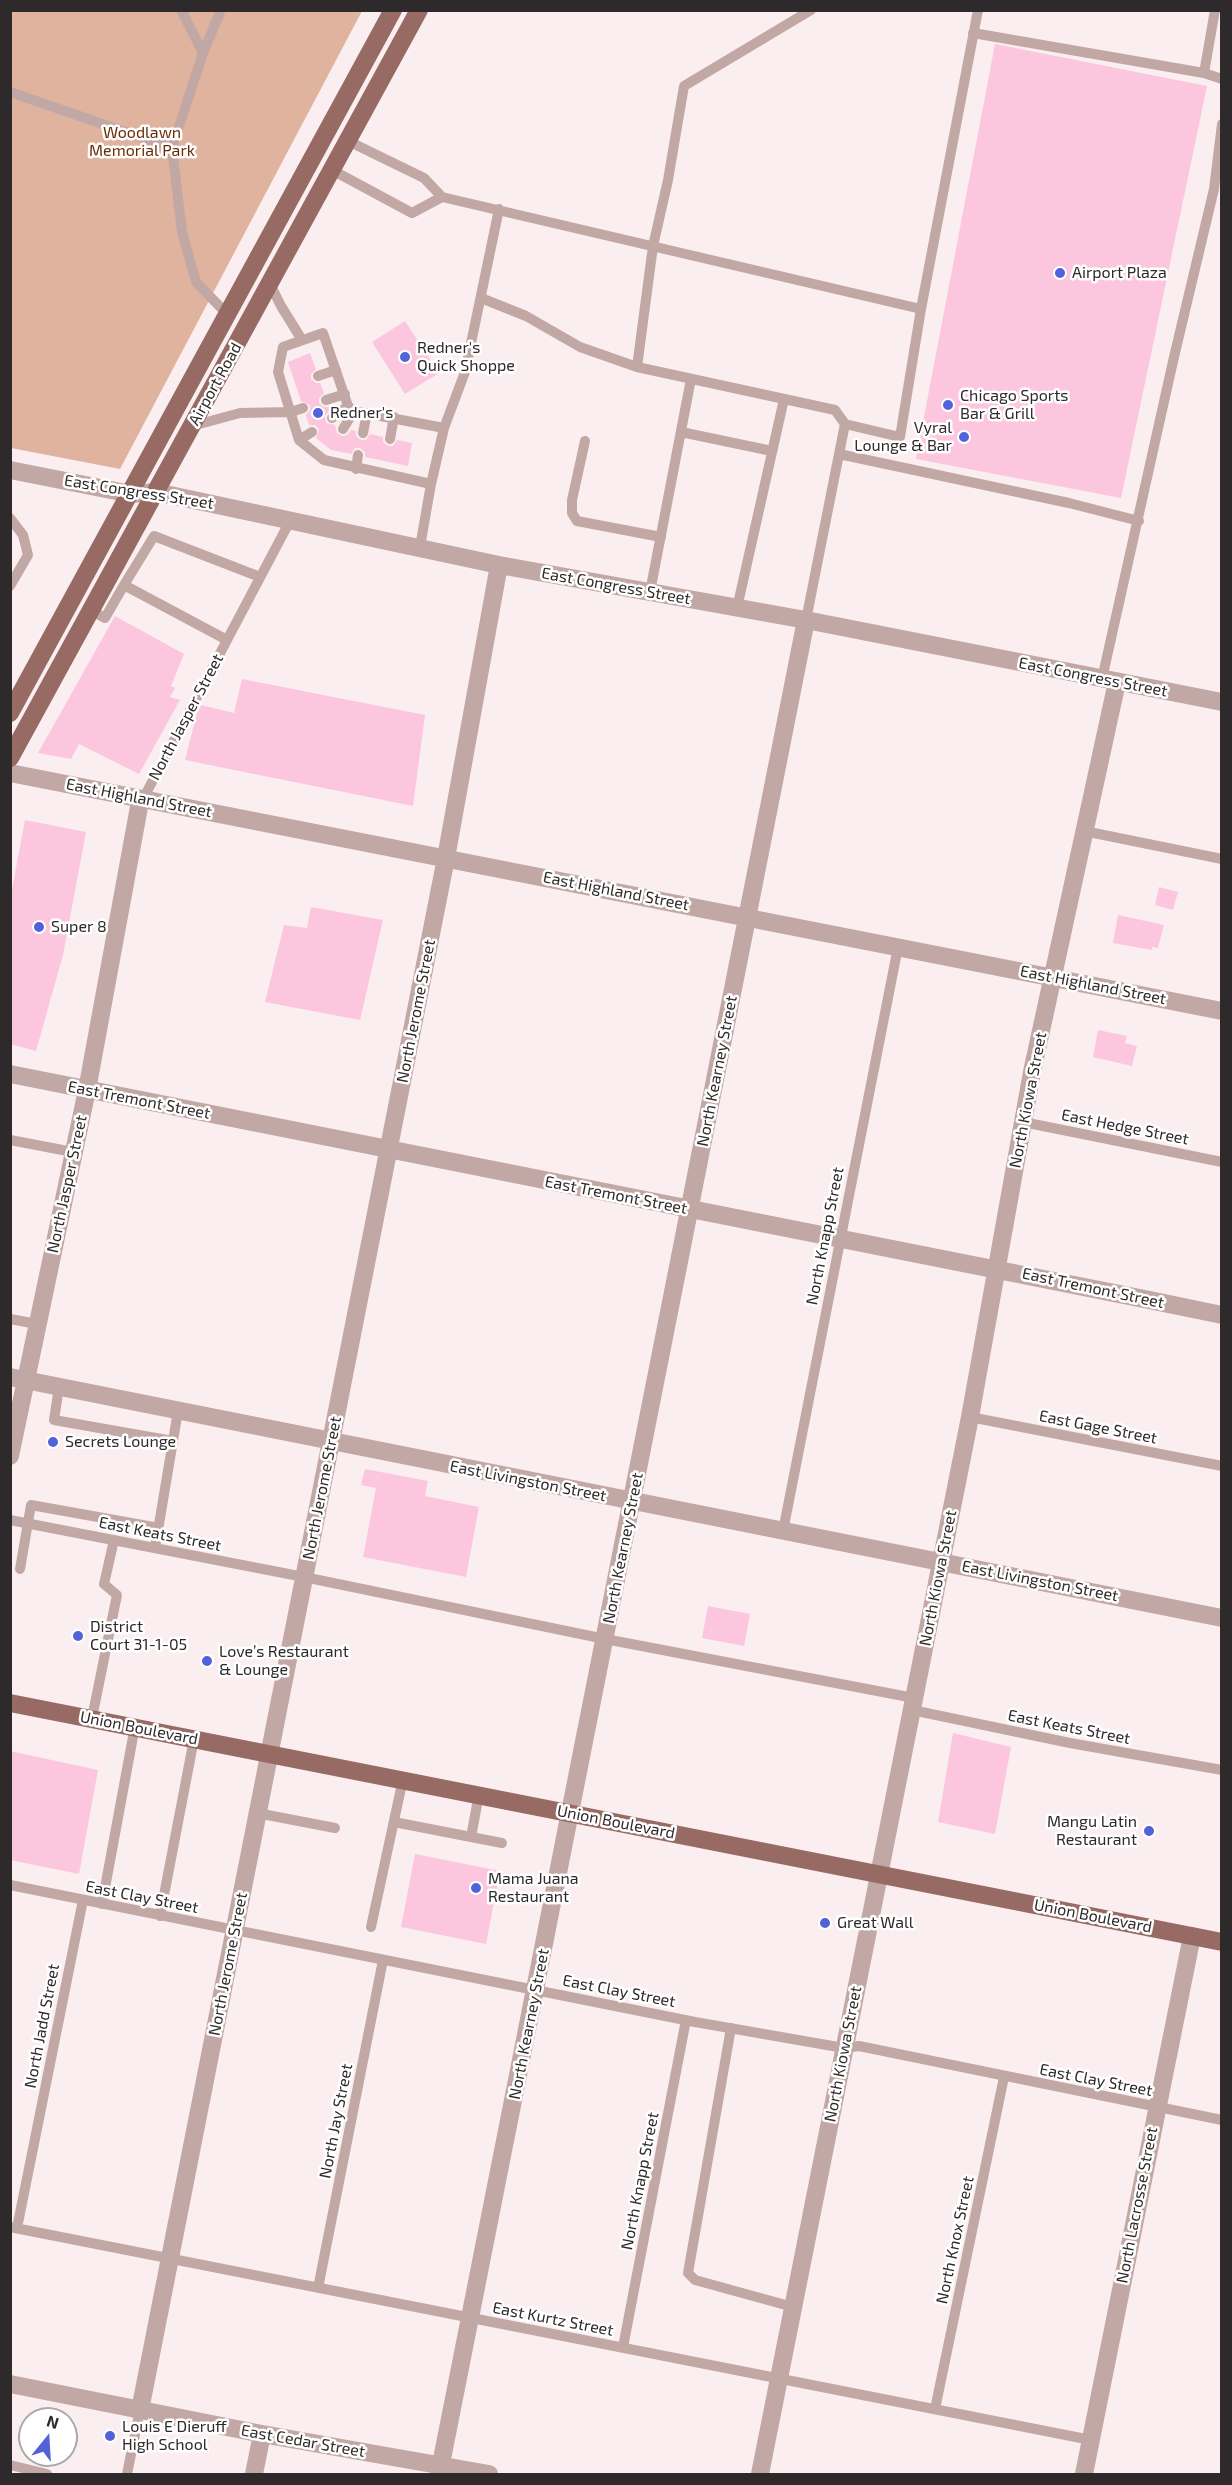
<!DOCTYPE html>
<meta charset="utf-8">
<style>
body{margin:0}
#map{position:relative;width:1232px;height:2485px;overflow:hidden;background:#fbeef0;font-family:"Exo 2",sans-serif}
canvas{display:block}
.frame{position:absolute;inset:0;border:12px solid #2e292a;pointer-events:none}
.north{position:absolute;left:18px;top:2407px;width:60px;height:60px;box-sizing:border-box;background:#fff;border:2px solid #aba9aa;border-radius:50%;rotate:18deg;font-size:16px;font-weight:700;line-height:24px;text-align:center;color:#2e292a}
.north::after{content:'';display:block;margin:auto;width:21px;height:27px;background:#5263d9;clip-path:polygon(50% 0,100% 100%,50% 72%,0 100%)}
</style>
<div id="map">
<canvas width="1232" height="2485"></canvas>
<div class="frame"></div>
<div class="north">N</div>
</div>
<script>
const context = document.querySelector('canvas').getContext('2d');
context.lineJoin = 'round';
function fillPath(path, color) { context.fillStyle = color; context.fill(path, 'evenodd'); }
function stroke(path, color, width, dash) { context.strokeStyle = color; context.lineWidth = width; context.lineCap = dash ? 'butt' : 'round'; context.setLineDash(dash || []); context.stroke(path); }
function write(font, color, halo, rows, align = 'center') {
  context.font = font + ' "Exo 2",sans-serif'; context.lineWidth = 5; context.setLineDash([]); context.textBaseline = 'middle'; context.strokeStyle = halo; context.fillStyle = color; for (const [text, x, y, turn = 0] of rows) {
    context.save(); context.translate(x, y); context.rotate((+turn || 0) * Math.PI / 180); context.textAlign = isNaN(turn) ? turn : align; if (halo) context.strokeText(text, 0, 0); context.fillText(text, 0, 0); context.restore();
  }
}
fillPath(new Path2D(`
 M10 11H362L120 469 11 448Z`), '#e0b39e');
fillPath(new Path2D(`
 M995 44 1207 86 1121 498 916 459Z
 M405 321 439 373 405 394 372 342Z
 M310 353 316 369 311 374V379L316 383H320L324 393 319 398V403L324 407H329L330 410 325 416 326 423 335 425 337 433 342 436 347 435 351 430 356 431V436L361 440H366L370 434 383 437V442L388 446H393L397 440 412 443 408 466 365 457V452L360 448H355L351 454 331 450 316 438 319 429 315 425H309L306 415 310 410V405L301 401 288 362Z
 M115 616 184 654 171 686 175 688 170 697 180 700 139 774 79 744 71 759 38 753Z
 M242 679 425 715 413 806 185 760 197 713 201 705 234 713Z
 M25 820 86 832 63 955 36 1051 10 1044V900Z
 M1159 887 1178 892 1173 910 1155 905Z
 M311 907 383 920 360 1020 265 1002 284 925 307 928Z
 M1118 915 1164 925 1158 948 1152 947V950L1113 943Z
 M1098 1030 1127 1036 1125 1043 1137 1046 1132 1066 1093 1057Z
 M365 1469 428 1481 425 1496 479 1507 466 1577 363 1557 376 1488 361 1485Z
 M708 1606 750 1614 744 1646 702 1638Z
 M953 1733 1011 1747 995 1834 938 1822Z
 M10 1751 98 1770 79 1874 10 1860Z
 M415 1854 500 1871 486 1944 401 1927Z`), '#fcc6df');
stroke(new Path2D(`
 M181 10 203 53
 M221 10 203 53 172 148 182 232 196 282 227 314
 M811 10 684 86 668 180 653 246 637 367 835 410 845 424
 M973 33 1204 73 1222 79
 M1204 73 1215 10
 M10 92 172 148
 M348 141 424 178 442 197 921 309
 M332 170 412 213 442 197
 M270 284 281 306 302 340
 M481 298 526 316 580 347 637 367
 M318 376 336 370
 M326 400 345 394
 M332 418 348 406
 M192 426 240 413 291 412 303 408
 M343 429 354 411
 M681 432 772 451
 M363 433 367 413
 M390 439 394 417
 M299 440 312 432
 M585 441 572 500V513L577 521 661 537
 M839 454 1069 503 1139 521
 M356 469 358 455
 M431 484 444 428 465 372 499 209
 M10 518 23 535 28 555 10 586
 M420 547 431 484 324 460 299 440 278 372 283 347 323 333 348 406 354 411 444 428
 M124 585 154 536 260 577
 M650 592 691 379
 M737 608 784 399
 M90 610 105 618 124 585 227 640
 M806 620 845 424 900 437 921 309 978 10
 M1102 679 1174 357 1214 189 1222 124
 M143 799 291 519
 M1084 831 1222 859
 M1023 1122 1222 1162
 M10 1140 73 1152
 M10 1319 37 1324
 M59 1387 54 1420 173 1441
 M970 1417 1222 1466
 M10 1520 304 1577 605 1639 914 1698
 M783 1531 898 947
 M155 1548 178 1411
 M20 1569 31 1505 159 1528
 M912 1710 1070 1743 1222 1770
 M92 1718 117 1595 104 1584 114 1540
 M257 1813 335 1828
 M394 1822 471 1837 479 1794
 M471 1837 502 1843
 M10 1885 695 2022 844 2048 859 2046 1222 2120
 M102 1904 135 1726
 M160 1916 194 1739
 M371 1927 403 1779
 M731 2028 688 2273 695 2280 793 2307
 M10 2227 1091 2440
 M17 2228 83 1900
 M318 2288 383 1960
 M623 2347 686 2020
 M935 2409 1004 2077
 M10 2465 47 2474
 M127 2474 140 2410`), '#c2a8a4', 10);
stroke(new Path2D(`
 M10 470 131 494 156 492 499 565 806 620 1222 702
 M10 773 1222 1011
 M10 1074C414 1157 819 1231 1222 1315
 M10 1377 1222 1618
 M10 1456 87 1090 139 807 143 799
 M10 2384 262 2434 489 2474
 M140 2410 446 858 499 565
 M254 2474 262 2434
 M439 2474 806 620
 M760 2474 970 1417 1032 1072 1117 682
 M1084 2474 1192 1936`), '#c2a8a4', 18);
stroke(new Path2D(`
 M10 713 393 10
 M10 758 419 10
 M10 1703 1222 1942`), '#976a64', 18);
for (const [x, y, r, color] of [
 [1060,273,6,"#5263d9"],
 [405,357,6,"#5263d9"],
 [948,405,6,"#5263d9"],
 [318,413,6,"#5263d9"],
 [964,437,6,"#5263d9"],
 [39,927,6,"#5263d9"],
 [53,1442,6,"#5263d9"],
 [78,1636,6,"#5263d9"],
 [207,1661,6,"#5263d9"],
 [1149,1831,6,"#5263d9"],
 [476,1888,6,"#5263d9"],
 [825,1923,6,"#5263d9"],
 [110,2436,6,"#5263d9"]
]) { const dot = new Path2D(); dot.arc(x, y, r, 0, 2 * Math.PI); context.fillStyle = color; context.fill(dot); stroke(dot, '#fff', 2); }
write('16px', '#6a2c06', '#fff', [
 ["Woodlawn",142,133],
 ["Memorial Park",142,151]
]);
write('16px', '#2e292a', '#fff', [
 ["Airport Plaza",1072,273],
 ["Redner's",417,348],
 ["Quick Shoppe",417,366],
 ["Chicago Sports",960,396],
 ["Bar & Grill",960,414],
 ["Redner's",330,413],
 ["Vyral",952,428,"right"],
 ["Lounge & Bar",952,446,"right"],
 ["Super 8",51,927],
 ["Secrets Lounge",65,1442],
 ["District",90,1627],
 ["Court 31-1-05",90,1645],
 ["Love’s Restaurant",219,1652],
 ["& Lounge",219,1670],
 ["Mangu Latin",1137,1822,"right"],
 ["Restaurant",1137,1840,"right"],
 ["Mama Juana",488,1879],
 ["Restaurant",488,1897],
 ["Great Wall",837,1923],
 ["Louis E Dieruff",122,2427],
 ["High School",122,2445]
], 'left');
write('16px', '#2e292a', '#fff', [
 ["Airport Road",215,384,-61],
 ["East Congress Street",139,492,9],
 ["East Congress Street",616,586,10],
 ["East Congress Street",1093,677,11],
 ["North Jasper Street",186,717,-62],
 ["East Highland Street",139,798,11],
 ["East Highland Street",616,891,11],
 ["East Highland Street",1093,985,11],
 ["North Jerome Street",416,1011,-79],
 ["North Kearney Street",717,1071,-79],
 ["East Tremont Street",139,1100,11],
 ["North Kiowa Street",1028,1100,-79],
 ["East Hedge Street",1125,1127,11],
 ["North Jasper Street",67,1184,-78],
 ["East Tremont Street",616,1195,11],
 ["North Knapp Street",825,1236,-79],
 ["East Tremont Street",1093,1288,12],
 ["East Gage Street",1098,1427,11],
 ["East Livingston Street",528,1481,11],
 ["North Jerome Street",322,1488,-79],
 ["East Keats Street",160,1534,11],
 ["North Kearney Street",623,1548,-79],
 ["North Kiowa Street",938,1578,-79],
 ["East Livingston Street",1040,1581,11],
 ["East Keats Street",1069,1727,11],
 ["Union Boulevard",139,1728,11],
 ["Union Boulevard",616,1822,11],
 ["East Clay Street",142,1897,11],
 ["Union Boulevard",1093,1916,11],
 ["North Jerome Street",228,1964,-79],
 ["East Clay Street",619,1991,11],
 ["North Kearney Street",529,2024,-79],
 ["North Jadd Street",42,2026,-79],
 ["North Kiowa Street",843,2054,-79],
 ["East Clay Street",1096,2080,11],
 ["North Jay Street",336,2121,-79],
 ["North Knapp Street",640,2181,-79],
 ["North Lacrosse Street",1137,2205,-79],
 ["North Knox Street",955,2240,-78],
 ["East Kurtz Street",553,2319,11],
 ["East Cedar Street",303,2441,10]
]);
</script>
